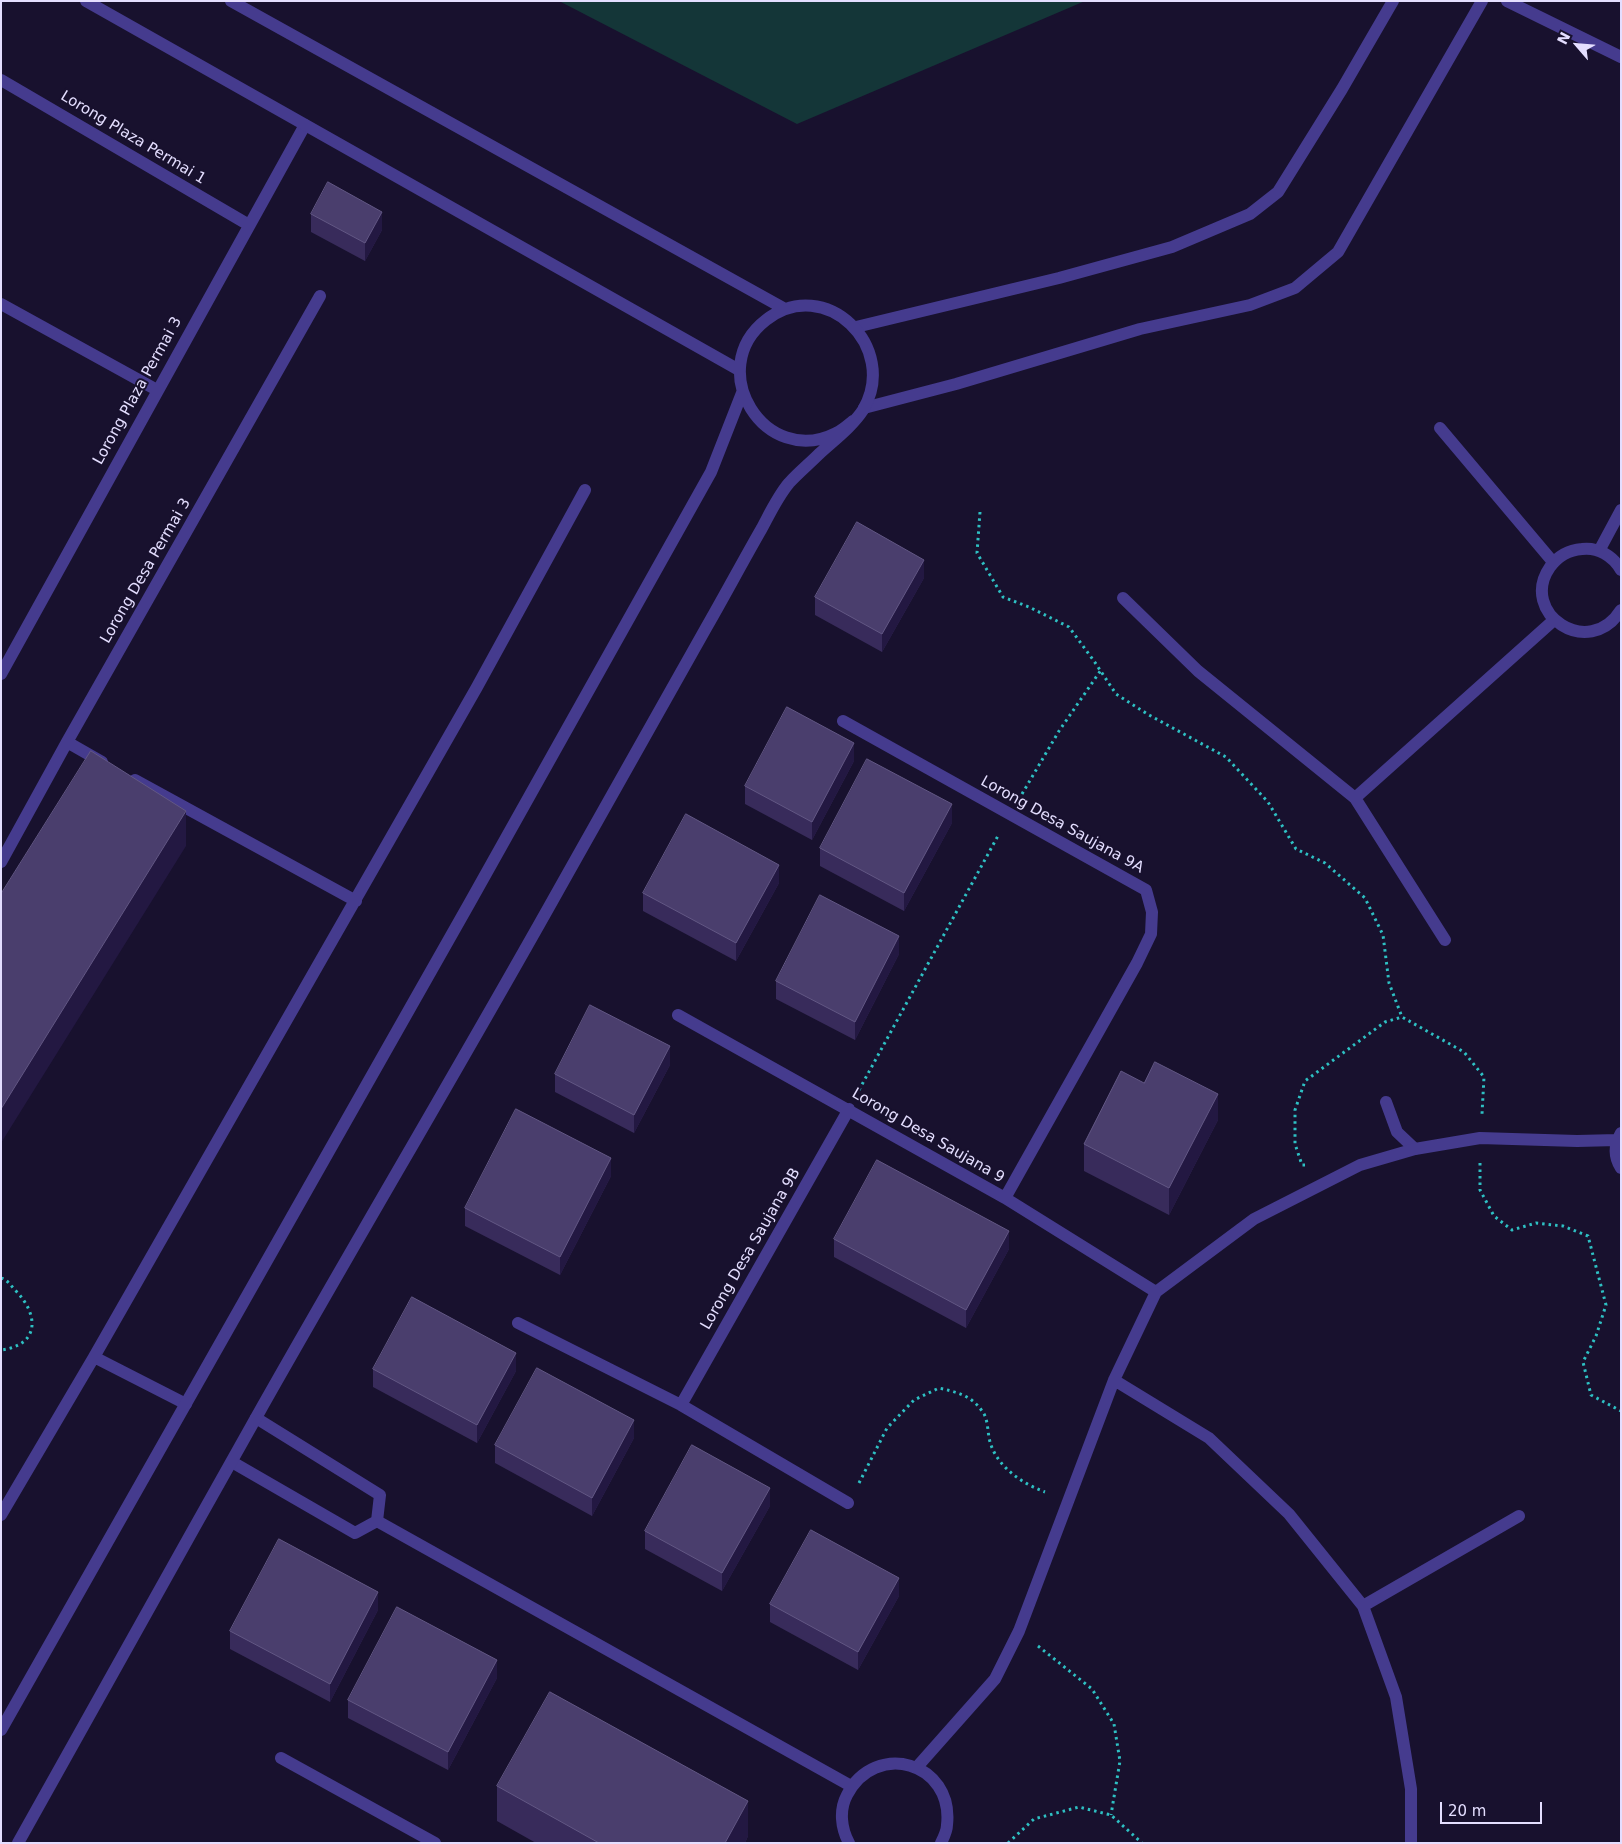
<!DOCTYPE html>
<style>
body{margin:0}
#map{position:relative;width:1622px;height:1844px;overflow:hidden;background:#18112e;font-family:"DejaVu Sans",sans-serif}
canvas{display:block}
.frame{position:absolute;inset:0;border:2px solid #e4deff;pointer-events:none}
.north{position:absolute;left:1552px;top:20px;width:50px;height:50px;-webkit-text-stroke:4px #18112e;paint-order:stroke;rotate:297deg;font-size:14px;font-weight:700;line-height:20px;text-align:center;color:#e4deff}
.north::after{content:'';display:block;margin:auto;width:18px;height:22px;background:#e4deff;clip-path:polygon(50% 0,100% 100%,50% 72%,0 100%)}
.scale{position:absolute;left:1440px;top:1802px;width:102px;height:22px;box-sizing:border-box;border:2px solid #e4deff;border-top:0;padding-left:6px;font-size:15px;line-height:18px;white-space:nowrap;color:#e4deff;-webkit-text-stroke:4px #18112e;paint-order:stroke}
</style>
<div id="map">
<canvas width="1622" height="1844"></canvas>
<div class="frame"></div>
<div class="north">N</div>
<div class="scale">20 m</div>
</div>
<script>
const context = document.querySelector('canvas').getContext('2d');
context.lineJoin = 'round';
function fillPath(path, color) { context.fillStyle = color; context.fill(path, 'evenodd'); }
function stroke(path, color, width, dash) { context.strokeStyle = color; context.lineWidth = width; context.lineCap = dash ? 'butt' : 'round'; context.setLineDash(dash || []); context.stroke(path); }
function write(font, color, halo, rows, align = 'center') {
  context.font = font + ' "DejaVu Sans",sans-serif'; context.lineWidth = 4; context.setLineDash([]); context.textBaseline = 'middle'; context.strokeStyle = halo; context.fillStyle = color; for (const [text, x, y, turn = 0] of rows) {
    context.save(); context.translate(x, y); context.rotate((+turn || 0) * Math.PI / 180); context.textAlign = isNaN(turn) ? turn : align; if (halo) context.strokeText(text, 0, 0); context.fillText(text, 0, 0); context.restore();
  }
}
fillPath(new Path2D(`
 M559 1H1085L797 124Z`), '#143638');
stroke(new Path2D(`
 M980 512 977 553 1003 597 1029 607 1069 627 1094 661 1116 694 1149 715 1226 757 1268 802 1296 849 1325 863 1365 898 1383 935 1389 983 1402 1017 1464 1052 1484 1077 1482 1114
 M1022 794 1059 731 1101 670
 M859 1090 999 834
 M1480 1163V1190L1494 1216 1512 1230 1536 1223 1563 1226 1588 1236 1606 1305 1596 1336 1583 1362 1591 1395 1621 1411
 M1305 1165H1302L1295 1144V1110L1305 1081 1385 1022 1402 1017
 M1 1278C8 1280 11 1286 16 1291 39 1315 40 1345 1 1350
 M859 1483 887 1428 914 1400 939 1388C956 1392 971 1395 982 1411 989 1419 987 1435 991 1445 999 1468 1023 1484 1045 1492
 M1038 1646 1092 1689 1114 1724 1120 1761 1111 1815
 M1008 1843 1034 1819 1079 1807 1111 1815 1142 1843`), '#2ec0c3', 3, [2.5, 4]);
stroke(new Path2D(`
 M1507 1 1621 57
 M1386 1102 1397 1132 1415 1149`), '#453b8e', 12);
stroke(new Path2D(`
 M1 80 249 225
 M1 304 157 390
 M856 327 1059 278 1172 247 1250 214 1278 192 1342 89 1393 1
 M864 408 956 384 1140 329 1250 305 1295 288 1338 252 1482 1
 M1440 428 1553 562
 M1599 551 1621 510
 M1621 570C1613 556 1598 547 1582 549 1569 550 1558 556 1550 567 1518 613 1589 661 1621 610
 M1123 598 1198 671 1355 798 1554 620
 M1 674 305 125
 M843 721 1146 890 1152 912 1151 934 1137 963 1005 1198
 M67 742 102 762
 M135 780 356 901
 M1355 798 1445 940
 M1 862 67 742 320 296
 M678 1015 1005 1198 1156 1292
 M1621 1133C1614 1145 1614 1157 1621 1168
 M518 1323 681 1405 849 1109
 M94 1357 477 687 585 490
 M1114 1380 1209 1438 1289 1514 1363 1606 1396 1697 1411 1789V1843
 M681 1405 848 1503
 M256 1418 380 1495 377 1521
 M232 1462 355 1533 377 1521
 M1 1515 94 1357 186 1404
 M377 1521 851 1786
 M1363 1606 1519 1516
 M281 1758 435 1843
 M917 1767 995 1679 1019 1631 1114 1380 1156 1292 1254 1219 1360 1165 1415 1149 1480 1138 1577 1141 1617 1140
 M849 1843C841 1828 839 1810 847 1795 875 1740 954 1762 947 1825 947 1831 944 1837 941 1843`), '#453b8e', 12);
stroke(new Path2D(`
 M86 1 739 370
 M231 1 785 309
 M1 1730 469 904 711 472 742 393
 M18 1843C98 1700 177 1558 257 1416 358 1237 463 1061 563 882 611 797 658 713 706 628 725 595 743 561 762 528 770 513 778 496 789 483 798 473 809 464 819 454 833 441 852 427 863 410 900 347 825 274 766 320 703 369 765 469 836 433 843 430 848 425 853 421`), '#453b8e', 12);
fillPath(new Path2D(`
 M311 214 382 230 365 261 311 232Z
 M924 578 882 652 815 615V597Z
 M854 761 812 840 745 804V786Z
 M952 823 904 911 820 866V848Z
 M779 883 736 961 643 911V893Z
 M899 954 855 1040 776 999V981Z
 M670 1065 634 1133 555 1092V1074Z
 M1144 1083 1218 1120 1169 1215 1084 1171V1144Z
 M611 1176 560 1275 465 1226V1208Z
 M834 1239 1009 1249 966 1328 834 1257Z
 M1621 1297V1325L1620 1324Z
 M373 1369 516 1371 477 1443 373 1387Z
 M634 1438 592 1516 495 1463V1445Z
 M770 1506 722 1591 645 1549V1531Z
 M899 1596 858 1670 770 1622V1604Z
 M378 1610 330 1702 230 1649V1631Z
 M497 1678 448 1770 348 1718V1700Z
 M497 1786 748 1836 745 1843H536L497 1821Z`), '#382b5b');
fillPath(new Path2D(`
 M382 212V230L365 261V243Z
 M924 560V578L882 652V634Z
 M854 743V761L812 840V822Z
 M952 804V823L904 911V893Z
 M186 811V846L1 1143V1109Z
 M779 865V883L736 961V943Z
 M899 936V954L855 1040V1022Z
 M670 1046V1065L634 1133V1115Z
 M1218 1094V1120L1169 1215V1188Z
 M611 1158V1176L560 1275V1257Z
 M1009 1231V1249L966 1328V1310Z
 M516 1353V1371L477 1443V1425Z
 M634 1420V1438L592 1516V1498Z
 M770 1488V1506L722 1591V1573Z
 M899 1578V1596L858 1670V1652Z
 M378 1592V1610L330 1702V1684Z
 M497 1660V1678L448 1770V1752Z
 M748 1801V1836L745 1843H725Z`), '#231842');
const building = new Path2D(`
 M328 182 382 212 365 243 311 214Z
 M857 522 924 560 882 634 815 597Z
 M787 707 854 743 812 822 745 786Z
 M91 751 186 811 1 1109V894Z
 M867 759 952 804 904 893 820 848Z
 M686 814 779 865 736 943 643 893Z
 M820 895 899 936 855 1022 776 981Z
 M590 1005 670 1046 634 1115 555 1074Z
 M1155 1062 1218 1094 1169 1188 1084 1144 1121 1071 1144 1083Z
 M516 1109 611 1158 560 1257 465 1208Z
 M877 1160 1009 1231 966 1310 834 1239Z
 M412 1297 516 1353 477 1425 373 1369Z
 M537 1368 634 1420 592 1498 495 1445Z
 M692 1445 770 1488 722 1573 645 1531Z
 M811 1530 899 1578 858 1652 770 1604Z
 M279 1539 378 1592 330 1684 230 1631Z
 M397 1607 497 1660 448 1752 348 1700Z
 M550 1692 748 1801 725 1843H599L497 1786Z`);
fillPath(building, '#4a3e6d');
stroke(building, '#625784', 1);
write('15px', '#e4deff', '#18112e', [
 ["Lorong Plaza Permai 1",133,138,31],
 ["Lorong Plaza Permai 3",138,391,-61],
 ["Lorong Desa Permai 3",146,571,-60],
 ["Lorong Desa Saujana 9A",1062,825,29],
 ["Lorong Desa Saujana 9",928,1136,30],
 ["Lorong Desa Saujana 9B",751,1249,-60]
]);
</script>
